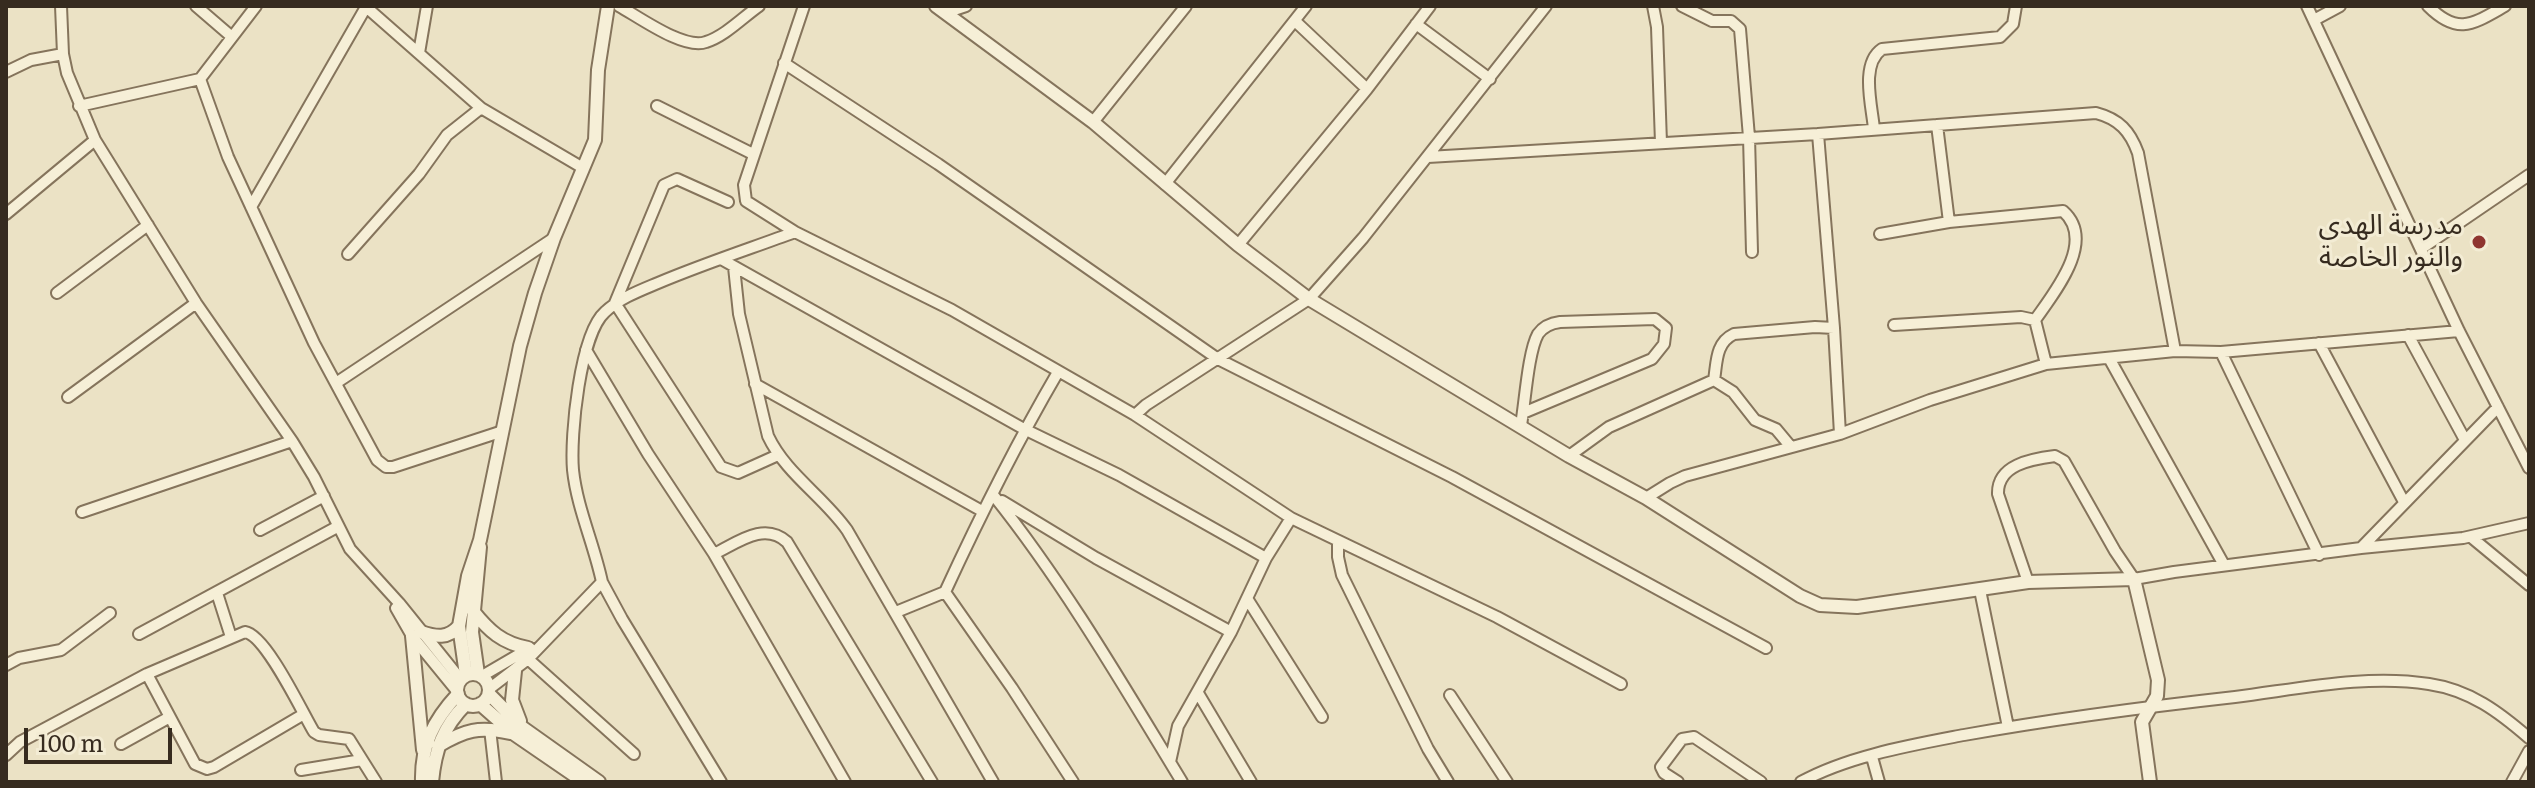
<!DOCTYPE html>
<meta charset="utf-8">
<style>
body{margin:0}
#map{position:relative;width:2535px;height:788px;overflow:hidden;background:#ebe2c5;font-family:Literata,serif}
canvas{display:block}
.frame{position:absolute;inset:0;border:8px solid #362b1f;pointer-events:none}
.scale{position:absolute;left:24px;top:728px;width:148px;height:36px;box-sizing:border-box;border:4px solid #362b1f;border-top:0;padding-left:10px;font-size:24px;line-height:28px;white-space:nowrap;color:#362b1f;-webkit-text-stroke:6px #f3ecd4;paint-order:stroke}
</style>
<div id="map">
<canvas width="2535" height="788"></canvas>
<div class="frame"></div>
<div class="scale">100 m</div>
</div>
<script>
const context = document.querySelector('canvas').getContext('2d');
context.lineJoin = 'round';
function stroke(path, color, width, dash) { context.strokeStyle = color; context.lineWidth = width; context.lineCap = dash ? 'butt' : 'round'; context.setLineDash(dash || []); context.stroke(path); }
function write(font, color, halo, rows, align = 'center') {
  context.font = font + ' Literata,"Noto Sans Arabic",serif'; context.lineWidth = 6; context.setLineDash([]); context.textBaseline = 'middle'; context.strokeStyle = halo; context.fillStyle = color; for (const [text, x, y, turn = 0] of rows) {
    context.save(); context.translate(x, y); context.rotate((+turn || 0) * Math.PI / 180); context.textAlign = isNaN(turn) ? turn : align; if (halo) context.strokeText(text, 0, 0); context.fillText(text, 0, 0); context.restore();
  }
}
const minor = new Path2D(`
 M61 6 63 54 67 73 95 140 196 303 292 441 314 477 350 549 399 603 461 680
 M196 6 232 37
 M365 6 481 108 583 168
 M619 6C639 17 684 50 706 42 725 36 742 18 759 6
 M804 6 744 185 746 201 795 232 952 310 1135 415 1146 405 1309 299 1363 238 1546 6
 M1653 6 1657 27 1661 143
 M1682 6 1712 21H1731L1740 29 1749 137 1752 252
 M2307 6 2459 331 2529 468
 M2428 6C2458 36 2473 24 2505 6
 M945 13 966 6
 M2314 20 2340 6
 M1295 21 1367 89
 M1416 24 1490 79
 M419 53 427 6
 M784 63 938 164 1218 359 1452 477 1766 648
 M6 72 31 60 63 54
 M200 79 228 157 314 343 377 460 386 467H393L503 431
 M79 106 200 79 256 6
 M657 106 753 154
 M1093 122 1186 6
 M1937 125 1949 222
 M1874 129C1872 106 1860 64 1882 49L2000 37 2013 24 2016 6
 M1818 134 1834 328
 M1428 157 1818 134 2096 113C2119 119 2130 131 2138 153L2175 351
 M1165 184 1306 6
 M728 202 677 179 664 185 615 303 721 467 738 473 778 455
 M251 207 366 7
 M6 214 95 140
 M1880 234 1949 222 2063 211C2097 241 2054 293 2035 320
 M1238 245 1367 89 1430 6
 M2422 248 2529 175
 M348 254 419 174 447 135 481 108
 M721 259 1024 429 1119 475 1266 558
 M734 267 739 314 768 436C786 474 823 496 847 530L993 782
 M57 293 148 225
 M1894 325 2021 317 2035 320 2046 364
 M2408 335 2465 440
 M2319 343 2404 502
 M586 350 648 454 714 554 845 782
 M2221 352 2319 555
 M2109 358 2224 565
 M1714 380C1717 363 1715 343 1734 334L1815 327 1834 328 1840 434
 M336 383 554 238
 M755 384 982 511
 M68 397 196 303
 M1135 415 1291 518
 M1521 425C1525 403 1528 352 1538 334 1543 327 1552 323 1560 322L1655 319 1666 328 1664 344 1652 359 1523 413
 M1569 456 1609 427 1714 380 1733 392 1755 420 1776 429 1791 447
 M994 496C1065 585 1123 685 1182 782
 M1646 498 1670 483 1685 476 1840 434 1930 400 2046 364 2175 351 2221 352 2459 331
 M1002 501 1096 558 1231 632
 M82 512 292 441
 M260 530 324 496
 M2471 537 2529 585
 M1338 542V557L1342 575 1428 749 1448 782
 M2361 548 2498 407
 M714 554C737 543 764 521 787 542L932 782
 M602 582 622 619 721 782
 M2028 582 1998 494C1997 465 2031 459 2055 456L2064 461 2115 551 2134 579 2174 572 2361 548 2463 538 2529 523
 M1980 590 2008 727
 M945 592 1012 688 1073 782
 M217 593 231 637
 M1248 600 1322 717
 M396 608 412 636 457 691
 M896 612 945 592C980 516 1016 444 1058 372
 M139 634 337 527
 M528 659 634 754
 M6 665 19 658 61 650 110 613
 M147 674 195 764 207 769 214 767 304 714
 M482 676 530 648
 M489 689 528 659 602 582C594 544 577 508 573 470 570 436 580 334 605 312 620 298 639 291 658 283 703 264 749 249 795 232
 M1198 693 1251 782
 M1450 695 1507 782
 M490 729 496 782
 M121 744 168 718
 M6 755 20 742 147 674 245 632C266 635 302 712 314 732L319 735 349 739 376 782
 M1872 757 1879 782
 M1170 762 1178 726 1231 632 1266 558 1291 518 1497 617 1621 684
 M301 770 362 760
 M1678 782 1664 773 1661 767 1682 739 1694 737 1761 782
 M1801 782C1848 756 1912 745 1964 735 2054 719 2145 707 2235 697 2299 689 2366 674 2429 684 2470 690 2499 712 2529 738
 M2512 782 2529 751`);
const tertiary = new Path2D(`
 M936 6 1093 122 1238 245 1309 299 1569 456 1646 498 1800 596 1820 605 1857 607 2028 582 2134 579 2158 680 2157 696 2142 722 2150 782
 M473 611C489 631 502 643 528 648
 M421 632C436 637 448 639 459 626
 M412 636 423 750
 M515 671 512 700 520 721
 M478 674 472 632 480 547
 M457 690a16 16 0 1 1 32 0a16 16 0 1 1-32 0Z
 M466 675 459 626 468 576 480 540 520 346 535 293 554 238 595 140 598 70 608 6
 M489 694 523 728 599 782
 M480 704 514 734 584 782
 M438 746C465 730 479 726 510 733
 M422 782C421 745 433 721 458 694
 M432 782C435 750 443 727 466 704`);
stroke(minor, '#85745c', 14);
stroke(tertiary, '#85745c', 16);
stroke(minor, '#f6efd7', 10);
stroke(tertiary, '#f6efd7', 12);
for (const [x, y, r, color] of [
 [2479,242,8,"#8f3530"]
]) { const dot = new Path2D(); dot.arc(x, y, r, 0, 2 * Math.PI); context.fillStyle = color; context.fill(dot); stroke(dot, '#f3ecd4', 3); }
write('28px', '#362b1f', '#f3ecd4', [
 ["مدرسة الهدى",2463,226],
 ["والنور الخاصة",2463,258]
], 'right');
</script>
